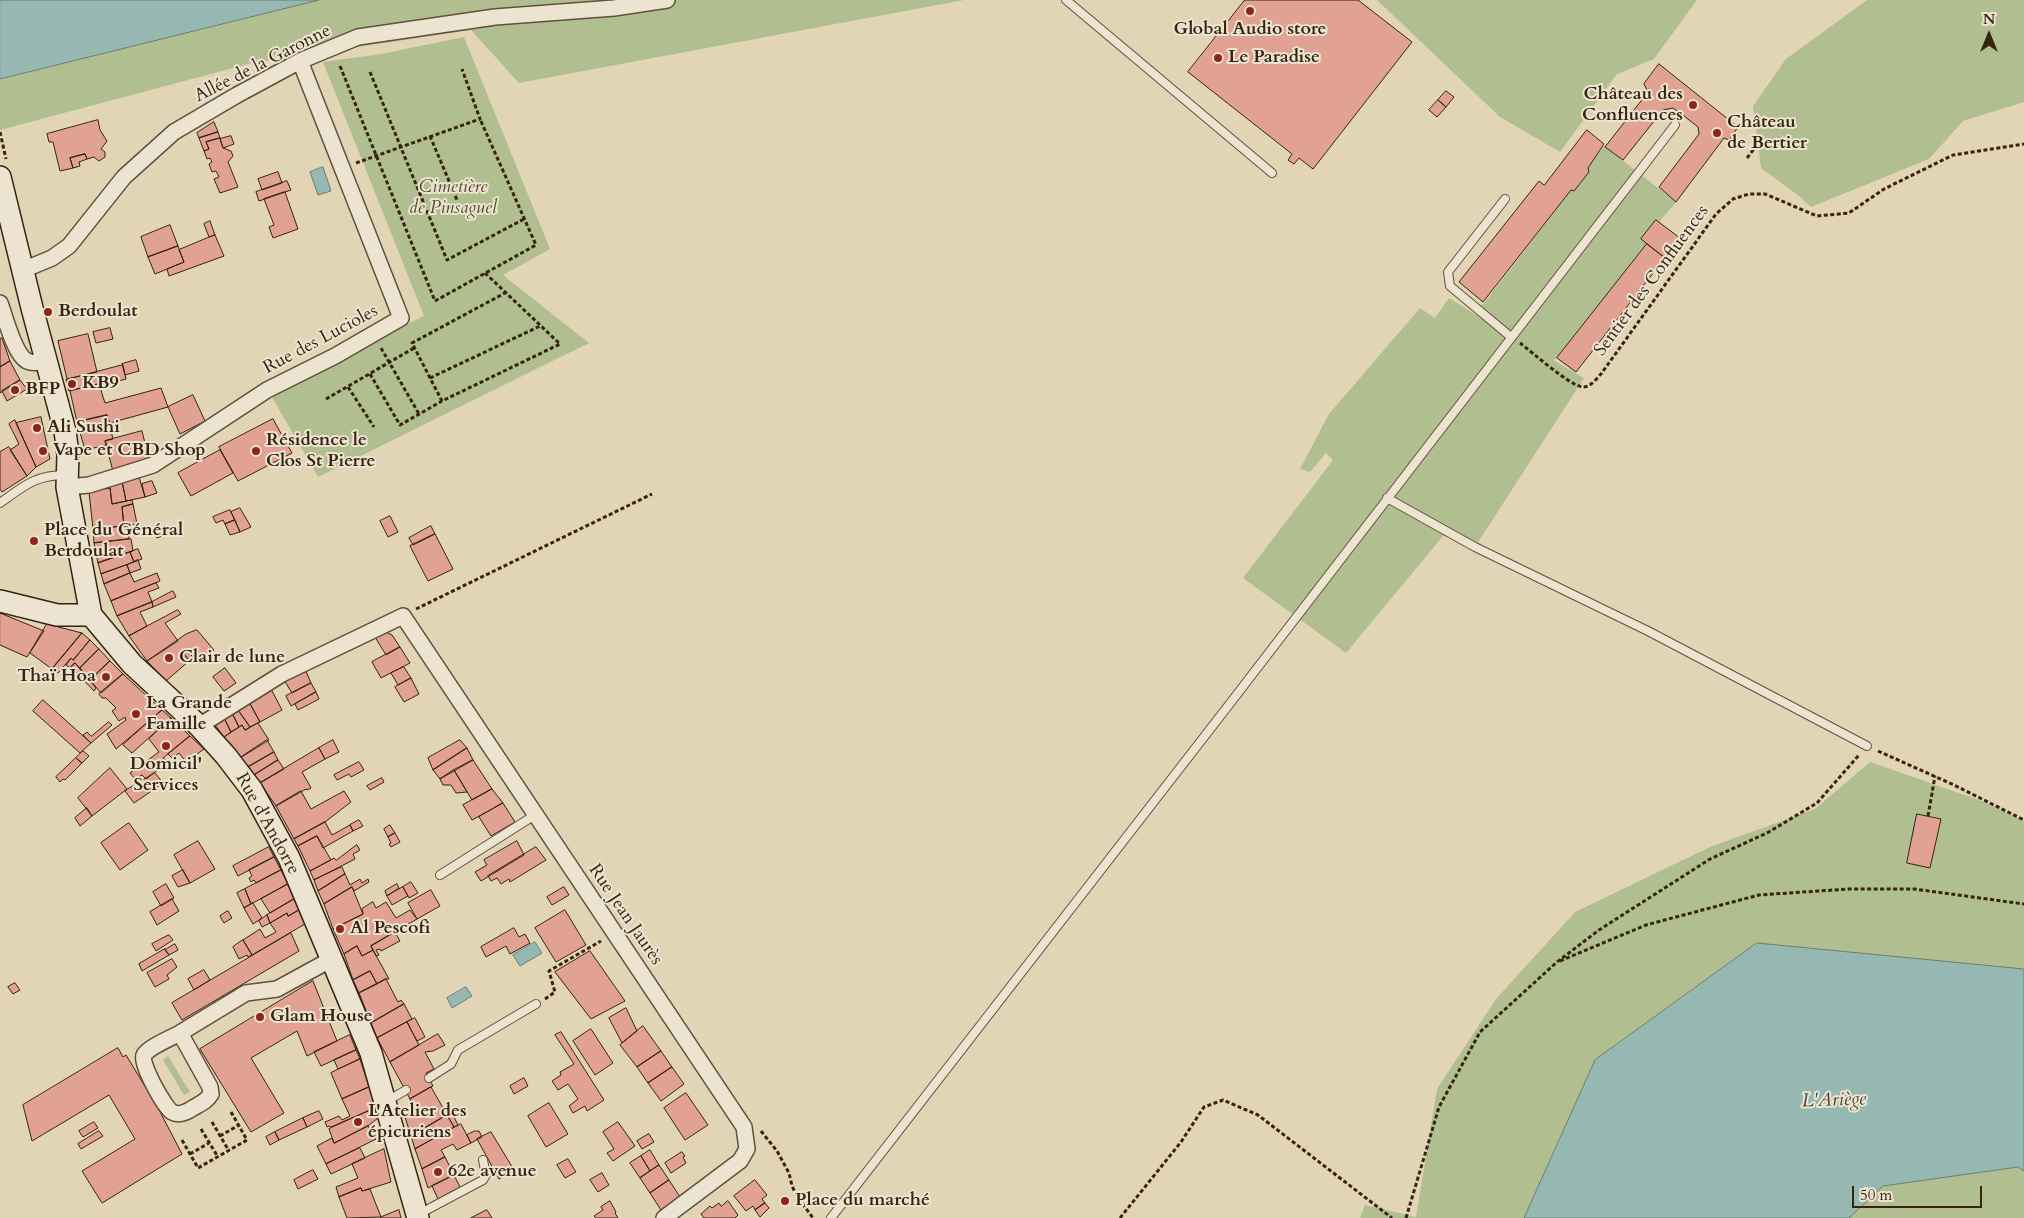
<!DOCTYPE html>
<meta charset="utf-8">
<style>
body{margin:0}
#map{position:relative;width:2024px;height:1218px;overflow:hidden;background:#e2d5b6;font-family:Cardo,serif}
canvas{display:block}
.north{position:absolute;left:1964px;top:10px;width:50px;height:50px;-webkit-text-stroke:4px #ece4d0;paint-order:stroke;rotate:0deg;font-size:14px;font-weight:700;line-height:20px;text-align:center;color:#362310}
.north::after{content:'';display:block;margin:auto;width:18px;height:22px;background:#362310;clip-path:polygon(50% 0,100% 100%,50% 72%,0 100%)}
.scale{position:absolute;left:1852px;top:1186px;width:130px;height:22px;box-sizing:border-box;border:2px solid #362310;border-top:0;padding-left:6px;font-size:15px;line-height:18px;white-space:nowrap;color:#362310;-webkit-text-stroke:4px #ece4d0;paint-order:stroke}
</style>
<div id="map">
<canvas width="2024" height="1218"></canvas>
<div class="north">N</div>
<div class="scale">50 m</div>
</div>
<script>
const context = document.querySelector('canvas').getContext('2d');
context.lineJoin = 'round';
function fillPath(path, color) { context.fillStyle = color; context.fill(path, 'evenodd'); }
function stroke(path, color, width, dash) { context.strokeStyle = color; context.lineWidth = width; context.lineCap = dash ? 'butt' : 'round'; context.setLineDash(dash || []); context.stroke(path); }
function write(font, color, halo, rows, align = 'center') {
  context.font = font + ' Cardo,serif'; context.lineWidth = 4; context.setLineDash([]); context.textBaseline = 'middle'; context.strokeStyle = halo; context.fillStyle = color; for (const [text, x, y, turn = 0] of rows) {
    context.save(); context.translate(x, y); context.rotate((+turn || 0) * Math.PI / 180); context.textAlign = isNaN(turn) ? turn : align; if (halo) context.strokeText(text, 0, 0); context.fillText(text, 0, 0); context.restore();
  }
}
fillPath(new Path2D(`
 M319 0H964L519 83 471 30 252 63 0 130V79Z
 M1377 0H1697L1654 59 1617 74 1560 152 1500 117Z
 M1867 0H2024V102L1963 121 1929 159 1811 207 1799 196 1761 168 1753 106 1786 59Z
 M464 37 550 249 503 275 589 343 318 477 269 392 424 316 323 62 381 54Z
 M1604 146 1676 202 1659 222 1656 220 1641 239 1647 244 1557 358 1553 360 1584 378 1475 547 1443 536 1346 653 1243 578 1333 460 1326 453 1310 472 1300 469 1329 414 1420 308 1435 318 1449 298 1507 334 1478 308 1485 302 1571 190 1574 191 1589 172 1588 168Z
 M1870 762 1985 802 2024 821V969L1757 943 1595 1060 1524 1218H1360L1365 1205 1416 1217 1437 1089 1496 999 1575 912 1710 847 1815 809Z
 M168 1056 190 1092 184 1095 163 1060Z
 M2019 1167 2024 1171V1218H1849L1883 1186Z`), '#b1be90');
const water = new Path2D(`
 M0 0H319L0 79Z
 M323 167 331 191 318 195 310 172Z
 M535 942 542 953 520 966 513 955Z
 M1757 943 2024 969V1171L2018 1167 1883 1186 1849 1218H1524L1595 1060Z
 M466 987 472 996 452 1008 447 998Z`);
fillPath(water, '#95b8b2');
stroke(water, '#6f7c71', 1);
const building = new Path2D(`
 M1245 0H1358L1412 42 1313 169 1299 158 1294 164 1288 160 1292 154 1188 72Z
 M1659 64 1738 127 1729 140 1724 138 1676 202 1659 187 1699 134 1698 127 1684 116 1673 108 1663 110 1623 160 1605 147 1648 92 1644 84Z
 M1446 91 1454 97 1446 107 1438 100Z
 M1438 100 1446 107 1437 117 1429 110Z
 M98 120 100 130 107 141 101 149 105 152V157L99 161 94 157 87 159 85 154 70 158 73 168 60 171 53 142H49L47 134Z
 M214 122 218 132 199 138 197 133Z
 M1587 130 1604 144 1588 168 1589 172 1574 191 1571 190 1483 302 1459 282 1539 181 1544 185Z
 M218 132 220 138 206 142 209 149 204 151 199 138Z
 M231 136 234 144 223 148 220 139Z
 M220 138 223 148 231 151 233 156 228 162 238 187 220 193 214 179 219 177 216 171 212 172 209 164 212 162 210 158 207 159 204 151 209 149 206 142Z
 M85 154 87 159 79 162 80 166 73 168 70 158Z
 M278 172 282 183 262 190 258 179Z
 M287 181 291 190 259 201 256 192Z
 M285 192 298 229 273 238 269 227 274 225 264 199Z
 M1656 220 1680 238 1665 258 1641 239Z
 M210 221 215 235 209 237 204 224Z
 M170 225 178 246 148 257 141 237Z
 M215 235 224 256 169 276 167 269 184 262 179 250Z
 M1647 244 1665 258 1576 372 1557 358Z
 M178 246 184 262 155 274 148 257Z
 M110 328 113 339 96 343 93 332Z
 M88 334 97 372 67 379 58 341Z
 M2 338 10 361 0 367V339Z
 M136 360 139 371 125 375 122 364Z
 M10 361 20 380 0 393V367Z
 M123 365 126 379 104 385 103 380 98 381 99 384 69 391 66 380Z
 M20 380 27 389 7 401 2 391Z
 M99 384 105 403 161 388 168 407 110 423 107 415 77 422 70 391Z
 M193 395 205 421 180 434 168 407Z
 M107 415 113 439 105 441 107 445 85 450 77 422Z
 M41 417 50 459 36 467 16 423Z
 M273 419 292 453 238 481 219 447Z
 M15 420 36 467 27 476 10 450 19 444 9 424Z
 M142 431 150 463 114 475 105 441Z
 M9 447 27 476 2 492 0 489V452Z
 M220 450 233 473 191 496 178 473Z
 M138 474 145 497 126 501 122 481Z
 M122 481 126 501 112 504 110 488 105 489V487Z
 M152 481 157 493 145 497 142 484Z
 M110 488 112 504 132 500 133 504 122 507 124 526 93 529 89 492Z
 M133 504 137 524 124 526 122 507Z
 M240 508 251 527 240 532 231 512Z
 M230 510 235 520 225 524 223 520 216 523 213 517Z
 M390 516 398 532 388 537 380 521Z
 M235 520 240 532 230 535 225 524Z
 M128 526 129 539 94 543 93 529Z
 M166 526 169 533 157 538 155 530Z
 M431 526 435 534 413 545 409 538Z
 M435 534 453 569 428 581 410 546Z
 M131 539 133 551 98 563 94 543Z
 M138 549 142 559 134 562 130 552Z
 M130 552 134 562 101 574 98 563Z
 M138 560 141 569 130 573 127 565Z
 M127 565 130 573 104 584 101 574Z
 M130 573 134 582 157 573 160 581 111 601 104 584Z
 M156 583 159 588 148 592 152 602 117 616 111 601Z
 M173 591 176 597 153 607 152 602Z
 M152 602 153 607 140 612 147 626 129 636 117 616Z
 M178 610 181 614 165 623 178 641 147 661 129 636Z
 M0 613 44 631 27 657 0 645Z
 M47 624 82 633 52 669 30 653Z
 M197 630 214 650 198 664 188 651 184 654 189 661 166 681 147 661 186 634Z
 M386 632 392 635 400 647 386 655 375 637Z
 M82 633 90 640 73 660 71 658 58 673 52 669Z
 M90 640 99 649 80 668 75 663 70 668 66 665 71 658 73 660Z
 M400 647 410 663 381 678 372 662Z
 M99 649 110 661 90 680 80 668Z
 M188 651 196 661 192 664 184 654Z
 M110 661 123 674 101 693 90 680Z
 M75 663 96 688 94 691 71 667Z
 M404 667 411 678 398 685 391 673Z
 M225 668 236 683 224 691 213 677Z
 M305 669 311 683 292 693 284 680Z
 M123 674 162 710 116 749 107 734 126 720 125 717 119 721 112 711 116 708 106 698H102L99 694Z
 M411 678 419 694 404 702 395 687Z
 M311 683 316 692 291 706 286 696Z
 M271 689 282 710 260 722 249 702Z
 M316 692 319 699 298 710 295 704Z
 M43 700 91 743 80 753 33 711Z
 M249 702 260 722 250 727 238 710Z
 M162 710 171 718 132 753 123 745Z
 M238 710 250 727 245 730 242 725 239 727 232 713Z
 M232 713 239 727 231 732 224 718Z
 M171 718 190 736 163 758 168 762 146 779 142 775 135 779 130 773 159 752 149 739Z
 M224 718 231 732 224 737 215 725Z
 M109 722 112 725 91 743 83 735 87 732 91 736Z
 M258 723 269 740 240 758 224 737 242 725 245 730Z
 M190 736 204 749 186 762 179 753 172 758 168 754Z
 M267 740 274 752 248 767 240 758Z
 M333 740 339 752 325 759 319 748Z
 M460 740 467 748 433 770 428 758Z
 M319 748 325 759 302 772 311 788 307 790 306 789 276 806 260 783Z
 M467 748 473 760 440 779 433 770Z
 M83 751 89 756 82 763 76 758Z
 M274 752 278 760 254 775 248 767Z
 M76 758 82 763 65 780 63 779 60 782 56 777Z
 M278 760 284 769 260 783 254 775Z
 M473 760 492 789 472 800 454 770Z
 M359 762 364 770 351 777 349 774 337 780 334 775Z
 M110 768 127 789 92 816 78 798Z
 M454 770 467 792 456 793 451 785H443L440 779Z
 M155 773 163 783 134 803 125 791Z
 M382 778 384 782 370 790 367 786Z
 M492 789 503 803 472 820 463 805Z
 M301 791 311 809 344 791 351 802 325 822 294 839 276 806Z
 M503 803 515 822 491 836 479 817Z
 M87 808 92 816 80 826 75 818Z
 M1917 814 1941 819 1930 868 1907 863Z
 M359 820 363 826 353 831 350 825Z
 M325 822 332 835 350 825 353 831 323 848 317 836 298 846 294 839Z
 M129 823 148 850 120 870 101 843Z
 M390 825 395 833 388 837 384 829Z
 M395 833 400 842 391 847 389 844 391 843 388 837Z
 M317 836 331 860 310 871 298 846Z
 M198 841 215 869 190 883 174 855Z
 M517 841 524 855 481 881 475 872 487 865 484 860Z
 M357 845 360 850 353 854 355 859 314 880 310 871 334 858 336 860Z
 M269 847 274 857 238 876 233 866Z
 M536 847 546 860 510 882 509 879 501 884 497 878 491 881 488 876Z
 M274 857 281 870 256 883 254 880 251 882 249 878 252 876 249 870Z
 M342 867 345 874 318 891 314 880Z
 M183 870 190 883 178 887 172 876Z
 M281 870 288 884 251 904 245 889Z
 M345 874 350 885 360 879 362 883 368 879 369 882 354 891 352 887 324 904 318 891Z
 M411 882 418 893 409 898 403 887Z
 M166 884 174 898 161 906 153 892Z
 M288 884 294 899 270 913 261 899Z
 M397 884 399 888 387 896 385 891Z
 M352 887 363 914 333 929 324 904Z
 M403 887 408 896 392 905 387 896Z
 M564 887 569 895 552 905 547 897Z
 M245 889 251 904 244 908 237 893Z
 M431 890 440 906 417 919 408 903Z
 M172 899 179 911 157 925 150 912Z
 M294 899 299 910 288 916 287 913 270 923 267 915Z
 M373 902 376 908 386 902 396 918 410 910 417 919 371 946 373 950 362 956 357 946 344 954 333 929 363 914 362 909Z
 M253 903 262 918 253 924 244 908Z
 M299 910 305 924 252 955 243 940 260 929 265 938 276 932 270 923 287 913 288 916Z
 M565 910 586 945 556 962 535 928Z
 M228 911 232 918 224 923 220 916Z
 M267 915 270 923 262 927 259 921Z
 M514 928 519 937 525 934 530 943 510 954 506 946 486 957 481 947Z
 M395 932 400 941 381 951 380 949 376 950 379 955 376 956 371 946Z
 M291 933 299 951 182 1020 172 1003Z
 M169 935 173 940 156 951 152 944Z
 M243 940 252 955 248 957 247 955 239 959 233 947Z
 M175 944 178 950 169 955 165 950Z
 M357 946 362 956 373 950 389 979H386L377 984 370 971 353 980 344 954Z
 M165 949 169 955 142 971 139 964Z
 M590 951 625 1001 591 1019 555 972Z
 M172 959 177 967 167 975 169 979 155 987 147 973Z
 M204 970 210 980 194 990 188 979Z
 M370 971 377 984 359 993 353 980Z
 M386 979 398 1002 401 1000 404 1004 371 1023 359 993Z
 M313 981 337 1041 307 1056 297 1031 251 1058 284 1113 251 1132 200 1049Z
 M15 983 20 990 13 994 8 987Z
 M404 1004 412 1019 377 1038 371 1023Z
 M626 1008 637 1031 622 1043 609 1018Z
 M415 1018 425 1037 417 1041 407 1022Z
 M407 1022 419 1045 390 1062 377 1038Z
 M643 1026 661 1051 637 1067 620 1045Z
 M591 1029 613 1063 595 1075 573 1041Z
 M561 1032 604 1100 587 1111 585 1106 573 1113 569 1106 578 1099 568 1084 558 1090 552 1081 561 1075 560 1072 574 1064 555 1035Z
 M438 1034 445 1045 433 1051 425 1052 434 1069 426 1073 433 1086 410 1099 390 1062Z
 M350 1035 356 1050 321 1066 314 1052Z
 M118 1048 123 1057 126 1055 157 1106 182 1154 102 1203 82 1171 135 1139 109 1095 32 1141 23 1105Z
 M356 1050 360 1059 338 1069 334 1060Z
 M661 1051 672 1067 648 1083 637 1067Z
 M360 1059 369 1087 342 1099 331 1073Z
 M672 1067 684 1084 661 1101 648 1083Z
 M524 1078 528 1086 514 1094 510 1086Z
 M369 1087 375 1108 331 1127 329 1126 327 1127 325 1122 339 1116 342 1120 350 1116 342 1099Z
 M431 1087 447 1115 411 1136 405 1117 416 1110 410 1099Z
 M686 1093 708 1125 685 1140 664 1108Z
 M549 1103 568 1134 546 1147 528 1116Z
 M375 1108 378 1118 368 1126 334 1143 329 1129Z
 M319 1111 323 1119 307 1127 303 1118Z
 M452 1113 458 1125 454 1127 447 1115Z
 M447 1115 454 1127 415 1149 411 1136Z
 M303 1118 307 1127 279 1140 275 1132Z
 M94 1122 98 1128 83 1137 79 1131Z
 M618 1122 635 1146 613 1161 607 1153 614 1149 603 1132Z
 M461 1124 471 1143 457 1150 453 1144 441 1150 445 1157 422 1169 415 1149Z
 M368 1126 376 1139 326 1164 317 1146 332 1138 334 1143Z
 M99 1131 103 1136 81 1149 78 1144Z
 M475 1131H479L482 1137 471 1143 467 1135Z
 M275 1132 279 1140 270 1145 266 1137Z
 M491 1132 514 1170 499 1179 477 1139Z
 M649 1134 654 1142 642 1149 637 1141Z
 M360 1148 365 1158 331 1174 326 1164Z
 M384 1149 391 1182 362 1191 361 1188 339 1197 336 1187 358 1178 352 1164Z
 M650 1150 659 1165 650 1171 641 1156Z
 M682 1152 685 1156 683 1157 686 1163 671 1173 665 1163Z
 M641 1156 650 1171 640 1178 630 1163Z
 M445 1157 454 1175 428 1188 422 1169Z
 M568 1159 576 1172 565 1178 557 1165Z
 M659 1165 669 1180 650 1193 640 1178Z
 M313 1170 318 1179 298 1189 294 1180Z
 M602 1173 609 1185 598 1192 590 1180Z
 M454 1175 460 1187 438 1199 432 1186Z
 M669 1180 680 1197 661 1210 650 1193Z
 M755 1180 767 1195 762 1199 765 1203 755 1210 753 1206 746 1211 734 1196Z
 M361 1188 362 1191 370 1189 381 1217 347 1218 339 1197Z
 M610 1201 616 1212 615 1213 618 1218H596L594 1216 603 1210 601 1207Z
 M728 1201 738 1215 735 1218H704L701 1214 710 1206 712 1208 719 1203 721 1206Z
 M765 1203 769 1208 760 1217 755 1210Z
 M399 1210 401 1218H380L381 1217Z
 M487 1210 492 1218H471Z`);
fillPath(building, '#e1a293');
stroke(building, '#362310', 1);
const service = new Path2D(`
 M1066 0 1272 173
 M1505 199 1448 272 1450 286 1511 337
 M1387 498 1475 547 1648 631 1867 746
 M0 503C24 486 35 475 66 475
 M440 875 535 815
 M429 1078 451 1064 458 1050 536 1004
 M387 1101 406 1090
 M419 1214 483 1180 486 1175 483 1160
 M831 1218 1228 706 1675 125`);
const minor = new Path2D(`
 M23 270 52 258 69 246 124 177 174 132 237 95 300 61 358 37 495 17 614 8 667 0
 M0 303C5 316 14 354 27 361 33 364 40 362 47 361
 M67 487 89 485 153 465 267 390 335 356 401 318 300 61
 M199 726 282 674 403 616 744 1127 747 1149 740 1161 664 1218
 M180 1033 210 1087 211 1094C207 1101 200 1104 193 1108 187 1112 179 1116 172 1112 165 1108 139 1062 144 1055 149 1047 171 1038 180 1033Z
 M180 1033 246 993 277 989 330 960`);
const secondary = new Path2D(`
 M0 177 32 308 65 431 68 454 67 487 91 615 132 664 199 726 226 756 252 790 289 858 371 1053 418 1218
 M0 601 57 615H91`);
stroke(service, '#61503a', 10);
stroke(minor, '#61503a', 18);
stroke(secondary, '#362310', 24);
stroke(new Path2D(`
 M340 66 435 301 536 245 480 119
 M370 72 447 260 524 219
 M0 132 6 159
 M430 136 457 200
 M1747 158 1757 145 1753 142
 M356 163 480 119 462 69
 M485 273 560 344 442 401 412 343 505 293
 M1520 343C1533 353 1568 384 1582 387 1590 388 1596 379 1601 374L1716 214 1733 199 1749 194H1765L1817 216 1849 213 1884 189 1953 155 2024 144
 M381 348 419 414
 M370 374 400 425 442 401
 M430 378 540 326
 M348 387 374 427
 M326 399 414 348
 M416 609 652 494
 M1878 751 1954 785 2024 820
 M1928 816 1935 776
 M1560 961 1646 925 1759 895 1849 889H1914L2024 904
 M545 999 555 992 549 971 601 941
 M212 1122 229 1151
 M201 1129 218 1157
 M761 1131 777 1151 789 1173 792 1186 797 1196 813 1218
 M220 1136 239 1125
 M182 1140 198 1168 247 1140 231 1112
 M190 1154 209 1143
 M1120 1218 1181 1142 1204 1107 1223 1100 1258 1115 1392 1218
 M1406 1218 1439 1107 1480 1032 1557 962 1599 930 1710 859 1767 833 1817 803 1859 755`), '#362310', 3, [4, 2.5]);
stroke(service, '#ece4d0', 8);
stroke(minor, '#ece4d0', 15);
stroke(secondary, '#ece4d0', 21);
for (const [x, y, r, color] of [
 [1250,11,5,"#8f2418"],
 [1218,58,5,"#8f2418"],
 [1693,105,5,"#8f2418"],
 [1717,133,5,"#8f2418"],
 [48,312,5,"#8f2418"],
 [72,384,5,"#8f2418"],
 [15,390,5,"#8f2418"],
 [37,428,5,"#8f2418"],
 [43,451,5,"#8f2418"],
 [256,451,5,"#8f2418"],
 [34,541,5,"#8f2418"],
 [169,658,5,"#8f2418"],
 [106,677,5,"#8f2418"],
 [136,714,5,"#8f2418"],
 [166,746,5,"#8f2418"],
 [340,929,5,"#8f2418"],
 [260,1017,5,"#8f2418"],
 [358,1122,5,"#8f2418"],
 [438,1172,5,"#8f2418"],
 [785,1201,5,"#8f2418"]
]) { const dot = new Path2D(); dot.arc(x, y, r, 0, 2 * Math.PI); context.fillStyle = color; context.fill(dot); stroke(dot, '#ece4d0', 2); }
write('bold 18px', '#362310', '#ece4d0', [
 ["Global Audio store",1250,30,"center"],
 ["Le Paradise",1228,58],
 ["Château des",1683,95,"right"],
 ["Confluences",1683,116,"right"],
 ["Château",1727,123],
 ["de Bertier",1727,144],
 ["Berdoulat",58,312],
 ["KB9",82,384],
 ["BFP",25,390],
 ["Ali Sushi",47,428],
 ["Résidence le",266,441],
 ["Clos St Pierre",266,462],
 ["Vape et CBD Shop",53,451],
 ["Place du Général",44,531],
 ["Berdoulat",44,552],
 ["Clair de lune",179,658],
 ["Thaï Hoa",96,677,"right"],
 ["La Grande",146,704],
 ["Famille",146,725],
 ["Domicil'",166,765,"center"],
 ["Services",166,786,"center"],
 ["Al Pescofi",350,929],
 ["Glam House",270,1017],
 ["L'Atelier des",368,1112],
 ["épicuriens",368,1133],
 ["62e avenue",448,1172],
 ["Place du marché",795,1201]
], 'left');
write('18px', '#362310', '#ece4d0', [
 ["Allée de la Garonne",263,64,-27],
 ["Sentier des Confluences",1652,281,-54],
 ["Rue des Lucioles",321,340,-28],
 ["Rue d'Andorre",267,824,61],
 ["Rue Jean Jaurès",625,915,56]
]);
write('italic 18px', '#554a30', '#ece4d0', [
 ["Cimetière",453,188],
 ["de Pinsaguel",453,209]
]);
write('italic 19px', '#4e4838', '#ece4d0', [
 ["L'Ariège",1834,1101,-2]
]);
</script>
